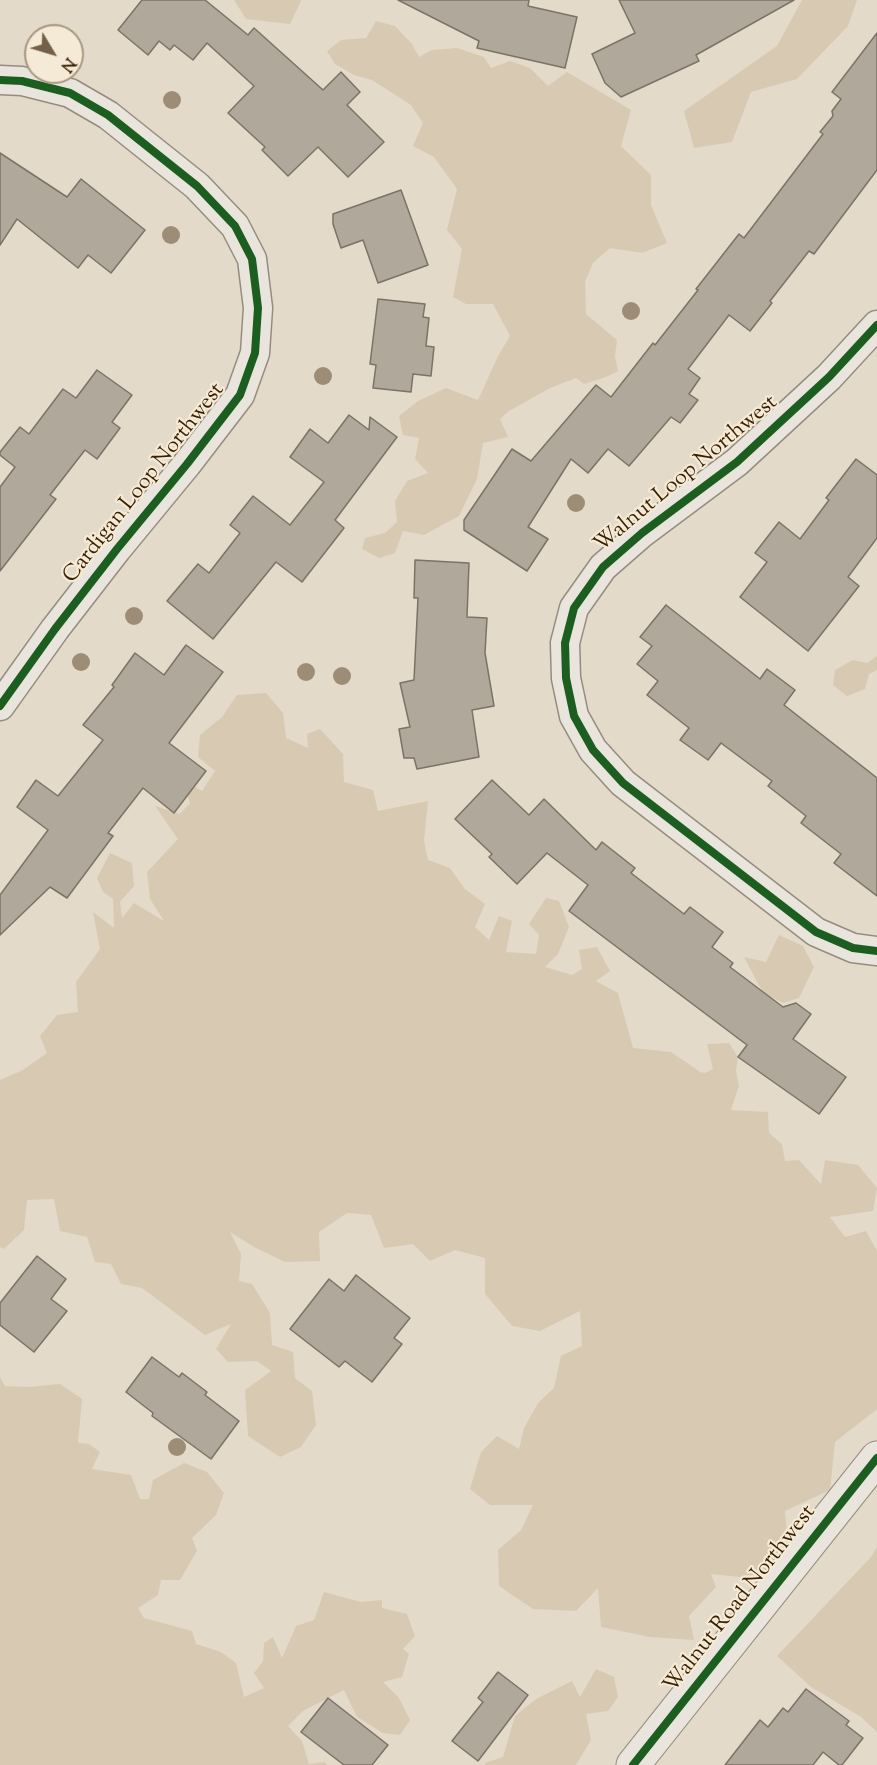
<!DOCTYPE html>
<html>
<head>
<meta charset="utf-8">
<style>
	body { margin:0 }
	#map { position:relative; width:877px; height:1765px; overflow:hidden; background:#e4daca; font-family:"Sorts Mill Goudy",serif }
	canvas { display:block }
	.north { position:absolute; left:24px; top:24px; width:60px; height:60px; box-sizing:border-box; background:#f4ead5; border:2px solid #a99881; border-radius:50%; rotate:128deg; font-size:16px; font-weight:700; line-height:24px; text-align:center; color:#381e02 }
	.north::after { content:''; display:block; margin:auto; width:21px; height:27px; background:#746048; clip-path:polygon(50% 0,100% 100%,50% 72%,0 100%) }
</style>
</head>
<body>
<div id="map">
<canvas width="877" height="1765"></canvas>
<div class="north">N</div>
</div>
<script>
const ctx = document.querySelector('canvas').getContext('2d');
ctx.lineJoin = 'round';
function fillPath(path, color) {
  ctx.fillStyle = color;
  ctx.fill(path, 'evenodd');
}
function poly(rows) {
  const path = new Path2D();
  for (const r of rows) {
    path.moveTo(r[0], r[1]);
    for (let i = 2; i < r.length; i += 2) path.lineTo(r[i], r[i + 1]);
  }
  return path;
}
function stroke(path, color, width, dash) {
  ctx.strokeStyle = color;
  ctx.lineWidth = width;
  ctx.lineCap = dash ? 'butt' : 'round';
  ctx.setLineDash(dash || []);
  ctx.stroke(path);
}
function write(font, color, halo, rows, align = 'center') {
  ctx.font = font + ' "Sorts Mill Goudy",serif';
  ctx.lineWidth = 4.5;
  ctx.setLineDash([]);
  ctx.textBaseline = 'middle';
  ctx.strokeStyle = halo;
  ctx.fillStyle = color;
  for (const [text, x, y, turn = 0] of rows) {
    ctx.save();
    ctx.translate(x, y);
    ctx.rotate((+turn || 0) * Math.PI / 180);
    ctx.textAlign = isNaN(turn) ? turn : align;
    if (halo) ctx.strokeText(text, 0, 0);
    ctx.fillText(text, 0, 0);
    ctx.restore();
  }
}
fillPath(poly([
	[234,0,301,0,301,1,290,24,246,19],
	[802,0,857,0,848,26,797,79,751,92,732,142,694,148,684,111,777,46],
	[376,21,395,26,412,44,419,57,432,50,457,48,484,57,491,68,510,61,530,68,548,86,567,72,631,110,621,146,651,175,651,205,667,243,642,253,610,248,593,263,585,282,586,314,617,340,615,356,618,371,606,377,584,384,576,378,550,388,509,411,500,419,508,437,483,443,477,479,459,516,424,535,403,531,395,553,379,558,362,549,365,538,385,533,397,522,395,501,407,481,428,473,415,459,419,438,403,435,399,416,418,401,446,388,478,400,498,356,510,336,493,304,466,304,453,297,462,249,447,230,457,189,434,157,413,146,423,123,411,105,372,80,354,75,335,64,327,51,341,40,366,38],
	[877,656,877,670,869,674,865,689,847,696,833,685,835,670,853,660,867,663],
	[266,693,283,713,286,738,308,748,307,734,320,729,343,754,344,782,373,790,378,811,428,801,424,841,428,860,450,868,464,888,485,904,475,927,489,940,499,916,512,921,506,952,536,954,539,935,529,924,546,898,559,901,569,927,558,954,545,967,572,975,582,969,579,950,597,947,610,971,596,981,618,993,633,1048,671,1052,700,1072,705,1073,713,1069,707,1044,729,1043,738,1057,736,1071,739,1086,731,1110,768,1112,769,1133,782,1144,785,1161,799,1160,821,1184,825,1160,858,1165,877,1188,873,1211,830,1217,845,1237,866,1231,877,1251,877,1409,835,1442,830,1490,785,1511,788,1548,769,1580,711,1574,716,1587,689,1616,694,1640,650,1637,601,1627,598,1588,576,1611,533,1609,499,1586,498,1550,521,1530,533,1505,490,1505,470,1489,481,1452,497,1436,519,1449,524,1428,538,1403,554,1388,561,1356,582,1346,580,1311,540,1331,512,1326,485,1294,485,1258,455,1250,430,1261,413,1244,384,1248,371,1215,347,1213,319,1232,320,1261,285,1262,254,1247,230,1232,241,1254,239,1281,252,1284,270,1313,272,1345,293,1352,295,1378,312,1391,316,1425,301,1447,280,1457,248,1436,245,1390,271,1371,257,1361,228,1362,216,1349,231,1324,205,1335,142,1288,121,1284,111,1264,95,1262,87,1237,60,1231,54,1199,27,1200,24,1230,4,1249,0,1247,0,1080,23,1070,47,1053,40,1036,57,1015,78,1012,76,982,100,949,93,912,114,928,113,899,103,892,97,878,110,853,132,863,134,886,120,902,122,918,134,903,164,921,150,899,147,872,178,839,155,806,180,814,190,803,181,778,202,791,215,771,198,757,200,735,222,717,237,695],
	[779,935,803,946,814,967,799,998,783,1003,763,993,744,957,766,962],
	[0,1377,5,1386,28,1387,60,1384,82,1399,78,1443,89,1444,100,1452,92,1469,131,1475,140,1499,149,1499,153,1480,184,1463,207,1472,224,1493,216,1515,192,1538,197,1551,180,1580,161,1580,158,1595,138,1608,144,1618,192,1631,196,1644,221,1652,236,1663,244,1697,264,1688,254,1673,263,1661,264,1643,273,1637,282,1658,296,1626,314,1620,324,1592,361,1602,382,1600,382,1608,407,1614,415,1636,403,1649,409,1654,402,1677,383,1682,399,1698,410,1720,400,1735,383,1733,357,1717,344,1690,303,1711,288,1726,302,1741,309,1764,325,1762,327,1765,0,1765],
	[877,1547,877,1732,861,1717,811,1687,777,1656,871,1557],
	[596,1669,614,1677,618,1697,608,1711,586,1714,591,1740,576,1765,485,1765,485,1763,503,1757,515,1716,536,1699,572,1681,580,1697]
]), '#d8cab2');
const building = poly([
	[142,0,205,0,248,35,254,28,323,90,341,72,360,92,347,105,384,142,348,177,318,147,288,176,262,150,265,147,228,113,254,86,207,43,193,60,174,45,170,50,159,41,148,55,118,30,142,0],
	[398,0,529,0,528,6,577,17,565,68,477,48,479,41,398,0],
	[619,0,794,0,696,55,699,61,621,97,605,83,592,54,635,33,619,0],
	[877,33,877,170,814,254,809,251,770,301,772,303,750,331,729,315,688,369,700,378,689,394,698,400,680,423,671,417,629,466,608,449,588,473,571,459,528,527,548,539,527,571,464,530,464,520,512,449,531,461,596,385,611,397,653,343,655,345,698,290,696,289,739,234,744,238,823,134,820,132,833,116,832,111,841,99,832,92,877,33],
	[0,153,67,197,81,179,145,230,111,273,88,255,78,268,17,219,0,245,0,153],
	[401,190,428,265,378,283,363,240,341,248,333,224,333,214,401,190],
	[378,299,425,304,423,317,429,318,426,346,434,347,431,376,413,374,411,392,373,388,376,365,370,364,378,299],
	[97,370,132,395,112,422,120,428,97,459,85,450,50,495,56,499,0,571,0,487,15,467,0,455,0,452,20,427,29,434,63,389,76,398,97,370],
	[349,415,369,430,370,417,397,437,335,520,344,528,302,582,276,562,213,639,167,601,198,564,209,573,240,533,230,525,253,496,290,525,324,482,290,457,310,429,328,443,349,415],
	[856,459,877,475,877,538,848,577,859,586,808,651,740,597,767,562,755,553,779,522,800,539,829,500,826,498,856,459],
	[415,560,469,563,467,617,487,618,485,653,494,706,472,710,479,757,417,769,414,758,404,758,399,729,410,727,400,683,414,680,418,598,414,598,415,560],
	[666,605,760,679,767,669,795,690,784,705,877,778,877,896,834,863,841,854,801,823,806,816,768,786,772,781,721,743,708,760,680,740,689,728,647,695,658,681,637,664,652,646,640,637,666,605],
	[186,645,223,672,169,743,206,771,174,813,143,788,108,833,113,836,67,898,50,887,0,935,0,895,48,830,17,807,36,780,58,796,103,740,83,725,114,687,112,685,135,653,164,675,186,645],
	[492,780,529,815,544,799,596,850,602,842,635,868,631,873,684,914,690,907,723,932,712,947,733,963,730,967,783,1007,796,1003,811,1014,793,1039,846,1077,819,1114,738,1057,747,1045,569,911,588,885,547,853,517,884,489,857,492,854,455,819,492,780],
	[37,1256,66,1279,51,1299,67,1311,34,1352,0,1325,0,1303,37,1256],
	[356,1275,410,1318,394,1338,402,1344,372,1382,345,1361,339,1367,290,1329,329,1279,344,1291,356,1275],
	[152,1357,179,1377,182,1373,207,1392,205,1395,239,1421,211,1459,152,1416,153,1413,126,1392,152,1357],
	[498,1672,528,1695,478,1761,452,1741,483,1702,478,1698,498,1672],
	[806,1689,849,1721,846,1725,863,1738,842,1765,839,1765,823,1752,813,1765,725,1765,760,1720,768,1727,783,1708,788,1712,806,1689],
	[328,1698,388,1745,372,1765,344,1765,301,1732,328,1698]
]);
fillPath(building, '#b0a89b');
stroke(building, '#7c7266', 1.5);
const minor = poly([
	[0,80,22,81,70,93,108,115,197,186,235,226,252,259,258,308,255,353,240,395,187,464,117,549,55,629,0,706],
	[877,325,829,377,737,462,642,533,603,567,574,608,565,643,566,678,574,716,593,750,623,783,816,932,853,948,877,951]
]);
const tertiary = poly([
	[633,1765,877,1458]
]);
stroke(minor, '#958c7f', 31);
stroke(tertiary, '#958c7f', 35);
stroke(minor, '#e9e4dc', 28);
stroke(tertiary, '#e9e4dc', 33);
stroke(poly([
	[0,80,22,81,70,93,108,115,197,186,235,226,252,259,258,308,255,353,240,395,187,464,117,549,55,629,0,706],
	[877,325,829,377,737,462,642,533,603,567,574,608,565,643,566,678,574,716,593,750,623,783,816,932,853,948,877,951],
	[633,1765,877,1458]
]), '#1b5e20', 8);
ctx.fillStyle = '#9e8d76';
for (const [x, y] of [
	[172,100],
	[171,235],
	[631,311],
	[323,376],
	[576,503],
	[134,616],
	[81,662],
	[306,672],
	[342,676],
	[177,1447]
]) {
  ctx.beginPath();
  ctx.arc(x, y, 9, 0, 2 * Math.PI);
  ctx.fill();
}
write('22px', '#381e02', '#f4ead5', [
	["Walnut Loop Northwest",687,475,-40],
	["Cardigan Loop Northwest",145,484,-52],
	["Walnut Road Northwest",741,1600,-52]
]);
</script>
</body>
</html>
